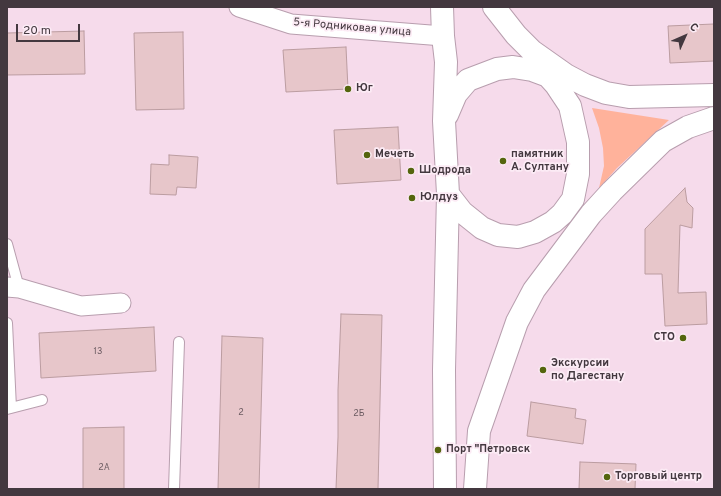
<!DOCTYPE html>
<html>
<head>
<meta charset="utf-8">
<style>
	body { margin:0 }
	#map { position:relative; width:721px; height:496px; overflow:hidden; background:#f6dbeb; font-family:Overpass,sans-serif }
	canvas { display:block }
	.frame { position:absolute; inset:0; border:8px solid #43383f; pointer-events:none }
	.north { position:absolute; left:665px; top:16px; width:40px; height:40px; -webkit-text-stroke:3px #fcebf5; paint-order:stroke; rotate:45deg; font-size:11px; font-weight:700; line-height:16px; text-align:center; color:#43383f }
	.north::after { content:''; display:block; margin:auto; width:14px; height:18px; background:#43383f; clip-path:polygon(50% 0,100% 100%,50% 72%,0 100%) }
	.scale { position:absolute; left:16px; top:24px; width:64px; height:18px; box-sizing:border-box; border:2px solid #43383f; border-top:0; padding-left:5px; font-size:12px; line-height:14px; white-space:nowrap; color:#43383f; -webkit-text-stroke:3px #fcebf5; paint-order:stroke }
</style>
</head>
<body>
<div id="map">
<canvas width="721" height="496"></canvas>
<div class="frame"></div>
<div class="north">С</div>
<div class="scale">20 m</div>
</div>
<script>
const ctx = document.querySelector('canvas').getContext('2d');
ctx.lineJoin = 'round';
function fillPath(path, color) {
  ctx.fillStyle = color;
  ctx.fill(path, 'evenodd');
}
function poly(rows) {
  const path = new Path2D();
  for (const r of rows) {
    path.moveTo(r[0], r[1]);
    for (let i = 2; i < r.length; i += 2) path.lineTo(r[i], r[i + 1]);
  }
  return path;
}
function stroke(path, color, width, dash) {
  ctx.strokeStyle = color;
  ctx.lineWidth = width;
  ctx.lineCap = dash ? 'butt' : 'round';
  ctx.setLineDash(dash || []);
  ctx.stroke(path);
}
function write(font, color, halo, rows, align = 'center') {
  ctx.font = font + ' Overpass,sans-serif';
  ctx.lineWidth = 3.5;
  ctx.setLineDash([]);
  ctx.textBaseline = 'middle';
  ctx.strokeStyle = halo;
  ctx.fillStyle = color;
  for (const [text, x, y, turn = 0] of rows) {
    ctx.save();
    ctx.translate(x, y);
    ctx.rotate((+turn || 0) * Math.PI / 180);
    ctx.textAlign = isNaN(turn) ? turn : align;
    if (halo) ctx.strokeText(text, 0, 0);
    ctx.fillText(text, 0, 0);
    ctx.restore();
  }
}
fillPath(poly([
	[592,108,669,120,617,168,599,188,604,166,603,148,599,128]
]), '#ffb29b');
const building = poly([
	[714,24,714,61,670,63,668,26,714,24],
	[84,31,85,74,7,75,7,33,84,31],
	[183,32,184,109,136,110,134,33,183,32],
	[346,47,348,89,286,92,283,50,346,47],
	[398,127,401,180,337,184,334,130,398,127],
	[169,155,198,157,196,188,177,187,176,195,150,194,151,164,169,165,169,155],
	[685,188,687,202,693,208,692,228,680,225,678,293,706,292,707,324,665,326,662,274,645,274,645,229,685,188],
	[341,314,382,315,378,489,336,489,338,437,338,390,341,314],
	[154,327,156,371,41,378,39,333,154,327],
	[222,336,263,338,259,489,218,489,222,336],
	[531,402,576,409,575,418,586,420,583,444,527,436,531,402],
	[124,427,124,489,83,489,83,428,124,427],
	[580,462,636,464,635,489,579,489,580,462]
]);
fillPath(building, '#e7c6ca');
stroke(building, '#bb9ca0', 1);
const service = poly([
	[7,244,19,288],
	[7,323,11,408],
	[7,409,42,400],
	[174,489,179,342]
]);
const minor = poly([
	[239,7,291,24,443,36],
	[7,287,19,288,81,306,121,303]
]);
const primary = poly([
	[442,7,443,36,446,62,444,121,448,194,444,370,445,489],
	[494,7,516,35,532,51,566,75,585,85,606,93,629,97,714,95],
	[447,115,456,94,468,80,497,69,513,67,532,70,559,80],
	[448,194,462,212,482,228,498,235,518,237,535,232,553,222,562,214,573,199,578,174,578,142,570,106,556,85,547,75],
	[475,489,479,431,517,322,534,290,591,214,612,191,663,141,688,127,714,118]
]);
stroke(service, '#b89eae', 12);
stroke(minor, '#b89eae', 21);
stroke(primary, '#b89eae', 24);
stroke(service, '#fff', 10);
stroke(minor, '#fff', 19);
stroke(primary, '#fff', 22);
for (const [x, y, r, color] of [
	[348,89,4,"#54650d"],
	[367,155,4,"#54650d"],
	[503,161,4,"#54650d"],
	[411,171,4,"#54650d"],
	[412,198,4,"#54650d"],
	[683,338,4,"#54650d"],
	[543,370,4,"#54650d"],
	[438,450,4,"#54650d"],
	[607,477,4,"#54650d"]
]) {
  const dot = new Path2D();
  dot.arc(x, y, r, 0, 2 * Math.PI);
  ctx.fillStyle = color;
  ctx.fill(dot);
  stroke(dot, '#fcebf5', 1.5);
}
write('9px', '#6c5c62', null, [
	["13",98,352],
	["2",241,413],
	["2Б",359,414],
	["2А",104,468]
]);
write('11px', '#43383f', '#fcebf5', [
	["5-я Родниковая улица",352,28,5]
]);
write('bold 11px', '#43383f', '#fcebf5', [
	["Юг",356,89],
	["Мечеть",375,155],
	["памятник",511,155],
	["А. Султану",511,168],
	["Шодрода",419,171],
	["Юлдуз",420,198],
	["СТО",675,338,"right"],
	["Экскурсии",551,364],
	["по Дагестану",551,377],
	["Порт \"Петровск",446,450],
	["Торговый центр",615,477]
], 'left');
</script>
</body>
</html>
